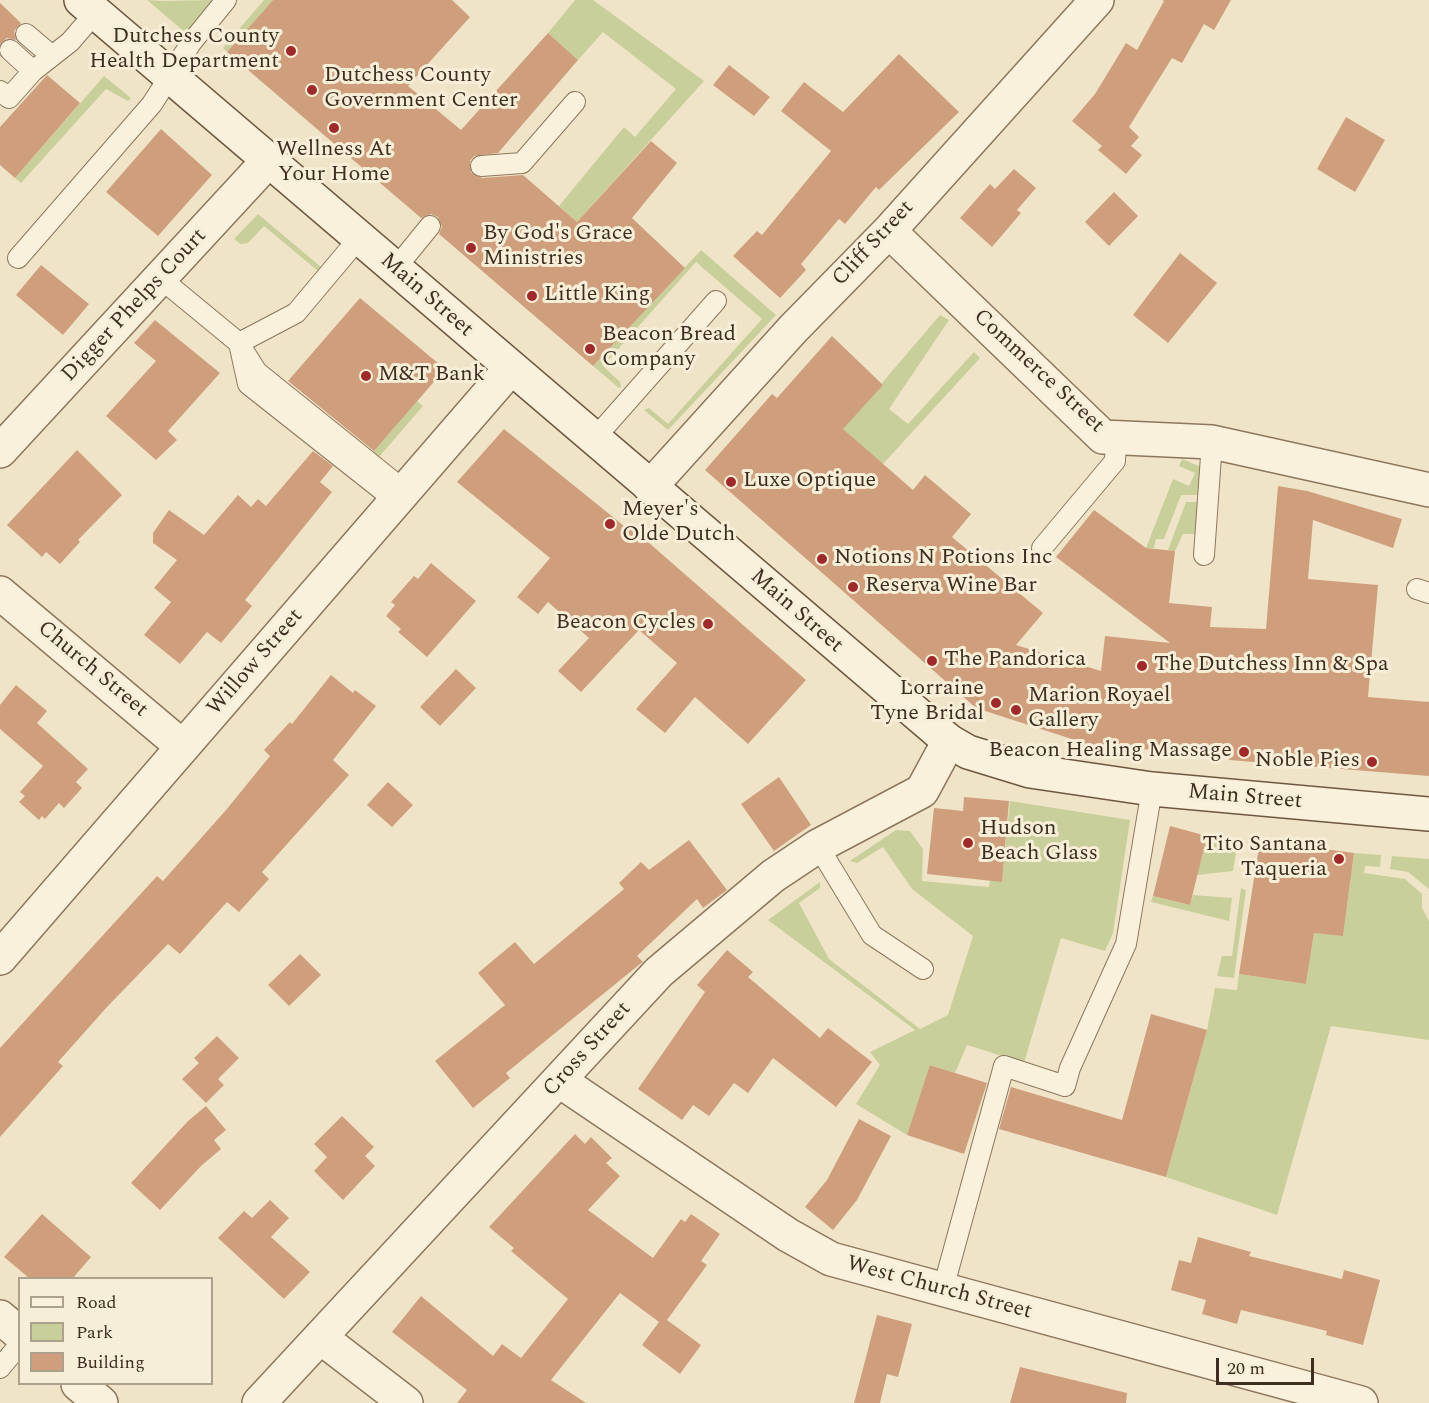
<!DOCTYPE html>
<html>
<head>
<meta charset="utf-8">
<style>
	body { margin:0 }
	#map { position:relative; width:1429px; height:1403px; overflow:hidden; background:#f0e4c8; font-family:Spectral,serif }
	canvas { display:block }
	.legend { position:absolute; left:18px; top:1277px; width:195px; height:108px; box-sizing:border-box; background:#f7eed8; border:2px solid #ada18e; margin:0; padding:8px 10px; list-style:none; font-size:18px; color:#3d2e20 }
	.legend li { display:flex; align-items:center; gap:12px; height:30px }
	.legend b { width:30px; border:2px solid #ada18e }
	.scale { position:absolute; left:1216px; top:1358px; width:98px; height:27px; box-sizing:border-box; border:3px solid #3d2e20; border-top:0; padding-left:8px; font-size:18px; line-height:21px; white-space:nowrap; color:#3d2e20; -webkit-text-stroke:4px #f7eed8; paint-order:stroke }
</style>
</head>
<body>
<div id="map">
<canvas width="1429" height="1403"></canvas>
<ul class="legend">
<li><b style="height:8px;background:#faf1dc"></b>Road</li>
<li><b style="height:16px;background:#c9cf9b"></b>Park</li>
<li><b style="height:16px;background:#cf9f7d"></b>Building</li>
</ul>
<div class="scale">20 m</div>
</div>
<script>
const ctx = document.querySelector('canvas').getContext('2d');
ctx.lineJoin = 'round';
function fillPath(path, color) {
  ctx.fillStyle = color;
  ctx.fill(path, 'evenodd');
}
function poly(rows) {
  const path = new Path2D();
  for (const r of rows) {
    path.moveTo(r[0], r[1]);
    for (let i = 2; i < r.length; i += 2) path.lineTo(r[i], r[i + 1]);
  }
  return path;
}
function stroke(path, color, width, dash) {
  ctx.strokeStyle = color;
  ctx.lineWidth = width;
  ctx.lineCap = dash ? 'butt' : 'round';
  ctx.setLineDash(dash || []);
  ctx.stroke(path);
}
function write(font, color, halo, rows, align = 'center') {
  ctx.font = font + ' Spectral,serif';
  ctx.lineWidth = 6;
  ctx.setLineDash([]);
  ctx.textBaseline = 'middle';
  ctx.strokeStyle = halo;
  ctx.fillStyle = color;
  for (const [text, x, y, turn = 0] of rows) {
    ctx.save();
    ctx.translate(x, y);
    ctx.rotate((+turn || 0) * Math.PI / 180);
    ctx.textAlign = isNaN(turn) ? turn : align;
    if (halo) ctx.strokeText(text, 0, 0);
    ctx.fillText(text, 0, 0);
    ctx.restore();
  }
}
fillPath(poly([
	[147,0,163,1,214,0,186,33],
	[264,0,273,0,227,52,223,48],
	[575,0,593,0,704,81,577,222,559,206,624,127,635,137,676,89,603,32,578,60,548,33],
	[104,76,131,98,128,101,106,89,21,183,15,178],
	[258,214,321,267,318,271,264,226,248,243,241,244,234,239],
	[701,250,776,315,668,430,644,410,649,408,668,424,762,319,696,262,603,366,620,382,621,387,619,388,593,366],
	[940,315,949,320,889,409,908,424,974,352,980,358,883,464,812,430,846,425],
	[417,401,423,406,379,457,373,452],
	[1182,459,1201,467,1198,495,1181,495,1164,539,1156,539,1154,548,1146,548,1173,479,1189,486,1195,473,1179,466],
	[1186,502,1198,502,1195,534,1183,534,1175,551,1168,550],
	[1010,801,1130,820,1113,933,1105,951,1061,938,1024,1063,967,1045,955,1073,931,1065,907,1135,856,1104,880,1065,870,1052,915,1030,768,920,820,882,820,888,799,903,829,959,920,1029,948,1015,973,936,912,889,883,847,857,863,850,861,896,830,910,831,923,849,922,881,989,887,990,880,1002,881],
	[1207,836,1238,840,1233,871,1197,875],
	[1354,853,1381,855,1380,867,1365,866,1364,873,1405,879,1422,894,1422,908,1429,921,1429,1040,1331,1026,1277,1215,1166,1177,1207,1030,1215,988,1237,990,1239,974,1306,984,1314,933,1343,935],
	[1392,856,1429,859,1429,889,1408,872,1390,869],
	[1241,888,1246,890,1234,978,1217,976,1222,956,1232,956],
	[1193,895,1232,898,1229,921,1151,902,1153,896,1190,905]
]), '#c9cf9b');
fillPath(poly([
	[273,0,452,0,470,17,408,86,461,130,548,33,578,60,498,153,474,156,470,161,471,172,482,178,523,175,577,222,651,141,677,163,632,218,685,268,593,366,439,234,442,227,438,217,431,214,421,218,227,52],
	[1162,0,1231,0,1214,30,1204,24,1182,63,1172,58,1129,127,1139,137,1131,146,1142,155,1126,174,1098,150,1102,146,1072,121,1095,94,1126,43,1137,50,1164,1],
	[0,3,21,23,14,31,16,40,7,38,0,44],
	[899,54,959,112,879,190,876,187,845,224,839,219,801,264,806,270,780,298,733,256,757,231,762,235,831,151,781,111,804,82,843,112],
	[729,65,770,97,754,116,713,85],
	[47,75,80,103,15,178,0,165,0,127],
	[1346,117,1385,140,1355,192,1317,169],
	[161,129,212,175,158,236,106,192],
	[1014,169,1036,188,1017,210,1021,213,992,247,960,218,990,184,995,189],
	[1114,192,1138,216,1109,246,1085,222],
	[1180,253,1217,283,1168,343,1133,315],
	[41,265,89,304,63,335,16,295],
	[360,298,445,369,374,451,288,381],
	[155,320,220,373,168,431,177,440,156,460,106,416,156,361,134,343],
	[832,336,883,385,843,429,913,490,925,475,971,514,952,537,1043,613,1016,645,1101,671,1105,636,1170,643,1056,557,1094,510,1146,548,1175,551,1169,603,1212,607,1210,627,1266,629,1278,486,1307,491,1402,519,1393,548,1313,520,1308,579,1378,585,1368,697,1429,702,1429,776,1229,760,1229,757,1087,744,976,708,705,470,772,394,777,398],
	[504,429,629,530,632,528,806,680,748,744,695,697,665,733,636,709,677,663,639,630,581,692,558,671,589,638,548,602,538,614,517,597,550,558,457,482],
	[77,450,122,495,78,540,80,542,60,564,46,552,42,557,7,525],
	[313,451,333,466,320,482,332,492,245,600,252,606,221,643,207,632,180,664,144,635,171,602,154,588,177,560,153,543,153,533,169,510,204,535,238,495,251,507,258,499,266,506],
	[431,563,476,601,427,657,398,632,401,629,386,616,395,605,391,602,414,576,418,579],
	[456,669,476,688,440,726,420,707],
	[331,675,353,693,355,690,376,706,333,760,349,775,262,872,269,879,239,912,227,902,180,954,168,944,107,1007,58,1062,63,1066,0,1137,0,1048,157,876,163,881,226,810,270,756,264,750,290,722,292,724],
	[16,685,47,711,37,723,88,769,76,782,82,788,64,808,59,803,45,819,42,816,39,820,19,802,25,796,20,792,43,766,0,729,0,705],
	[779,777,811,825,774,851,741,804],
	[388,782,413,805,392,827,367,805],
	[964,797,1009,801,1002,882,927,874,934,808,963,811],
	[1170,826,1207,836,1190,905,1153,896],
	[689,840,727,890,703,908,697,899,637,956,643,962,640,964,506,1073,510,1078,473,1108,435,1061,505,1005,478,973,515,942,534,964,624,889,619,883,641,862,649,870],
	[1260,840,1354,853,1343,936,1314,933,1306,984,1239,974],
	[727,950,753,972,748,977,820,1038,828,1028,872,1062,836,1107,773,1058,748,1093,734,1083,709,1116,693,1105,682,1120,638,1089,705,992,697,985],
	[300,954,321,975,289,1006,268,985],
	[1151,1014,1207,1030,1166,1177,999,1129,1011,1087,1122,1120],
	[217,1036,239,1058,218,1079,224,1085,206,1103,182,1079,199,1063,194,1058],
	[930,1065,987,1083,964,1154,907,1135],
	[206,1106,226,1130,214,1140,221,1149,201,1166,160,1210,131,1183,188,1121],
	[342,1116,374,1147,365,1156,375,1166,343,1200,314,1171,327,1157,314,1144],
	[859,1119,891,1136,857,1200,833,1230,805,1207,827,1180],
	[575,1134,585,1144,591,1137,612,1158,606,1163,620,1176,588,1210,653,1258,681,1219,685,1222,691,1214,720,1234,701,1261,707,1265,667,1320,701,1345,680,1374,642,1345,659,1322,620,1293,551,1380,586,1403,457,1403,467,1390,392,1332,421,1296,493,1356,502,1344,521,1358,568,1299,511,1251,514,1248,489,1227],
	[270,1200,289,1218,271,1237,310,1272,284,1299,218,1238,244,1211,252,1218],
	[42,1214,91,1257,73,1278,29,1278,4,1257],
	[1198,1237,1251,1252,1249,1256,1342,1279,1344,1270,1380,1280,1363,1345,1326,1335,1327,1331,1241,1310,1237,1324,1202,1314,1206,1300,1171,1290,1179,1260,1191,1263],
	[877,1315,912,1324,898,1377,887,1374,880,1403,854,1403],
	[1020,1367,1127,1393,1126,1403,1010,1403]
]), '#cf9f7d');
const lane = poly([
	[26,34,52,56],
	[10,50,33,71],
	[0,91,9,98,33,71,70,42,96,12],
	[481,166,522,163,575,102],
	[18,258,152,104,191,43,226,0],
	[395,269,430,226],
	[160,278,239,343,296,313,359,238],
	[239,343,248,384,396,501],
	[245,353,257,372,405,491],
	[594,439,716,301],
	[1042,548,1115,461,1116,438],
	[1204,555,1212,442],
	[1417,589,1429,593],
	[818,846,872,935,923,969],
	[943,1289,1004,1066,1065,1086,1070,1068,1126,944,1152,789],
	[0,1368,20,1344]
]);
const street = poly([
	[889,231,1103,437,1212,442,1429,490],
	[0,451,269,160],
	[650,487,793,329,889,231,1097,0],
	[0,593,183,747],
	[0,958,511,368],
	[560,1081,788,1235,831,1259,1361,1403],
	[0,1317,20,1334],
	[320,1337,406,1403],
	[78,1384,101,1403],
	[259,1403,659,972,773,876,818,846,922,791,949,741]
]);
const secondary = poly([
	[81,0,949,741,968,752,1030,771,1152,789,1429,814]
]);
stroke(lane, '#8d765c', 22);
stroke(street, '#8d765c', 36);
stroke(secondary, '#6f573f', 36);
stroke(lane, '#faf1dc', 20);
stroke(street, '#faf1dc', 33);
stroke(secondary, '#faf1dc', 33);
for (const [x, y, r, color] of [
	[291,51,6,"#9e2a2b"],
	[312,90,6,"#9e2a2b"],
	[334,128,6,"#9e2a2b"],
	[471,248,6,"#9e2a2b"],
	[532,296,6,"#9e2a2b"],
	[590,349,6,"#9e2a2b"],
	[366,376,6,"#9e2a2b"],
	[731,482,6,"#9e2a2b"],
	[610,524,6,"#9e2a2b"],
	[822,559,6,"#9e2a2b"],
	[853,587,6,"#9e2a2b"],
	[708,624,6,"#9e2a2b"],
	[932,661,6,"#9e2a2b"],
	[1142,666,6,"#9e2a2b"],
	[996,703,6,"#9e2a2b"],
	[1016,710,6,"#9e2a2b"],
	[1244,752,6,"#9e2a2b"],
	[1372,762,6,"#9e2a2b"],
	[968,843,6,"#9e2a2b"],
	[1339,859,6,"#9e2a2b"]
]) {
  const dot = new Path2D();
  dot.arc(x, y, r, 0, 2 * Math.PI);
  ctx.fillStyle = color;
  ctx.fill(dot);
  stroke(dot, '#f7eed8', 2);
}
write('22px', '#3d2e20', '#f7eed8', [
	["Dutchess County",279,38,"right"],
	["Health Department",279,63,"right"],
	["Dutchess County",324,77],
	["Government Center",324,102],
	["Wellness At",334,151,"center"],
	["Your Home",334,176,"center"],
	["By God's Grace",483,235],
	["Ministries",483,260],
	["Little King",544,296],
	["Beacon Bread",602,336],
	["Company",602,361],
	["M&T Bank",378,376],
	["Luxe Optique",743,482],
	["Meyer's",622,511],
	["Olde Dutch",622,536],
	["Notions N Potions Inc",834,559],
	["Reserva Wine Bar",865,587],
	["Beacon Cycles",696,624,"right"],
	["The Pandorica",944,661],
	["The Dutchess Inn & Spa",1154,666],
	["Lorraine",984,690,"right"],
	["Tyne Bridal",984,715,"right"],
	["Marion Royael",1028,697],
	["Gallery",1028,722],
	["Beacon Healing Massage",1232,752,"right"],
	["Noble Pies",1360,762,"right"],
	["Hudson",980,830],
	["Beach Glass",980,855],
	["Tito Santana",1327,846,"right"],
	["Taqueria",1327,871,"right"]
], 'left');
write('22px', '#3d2e20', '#f7eed8', [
	["Cliff Street",874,244,-47],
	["Main Street",426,296,41],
	["Digger Phelps Court",135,306,-47],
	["Commerce Street",1038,372,43],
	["Main Street",796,612,41],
	["Willow Street",256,663,-49],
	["Church Street",92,670,40],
	["Main Street",1245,798,5],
	["Cross Street",588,1050,-48],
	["West Church Street",939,1289,15]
]);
</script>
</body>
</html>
